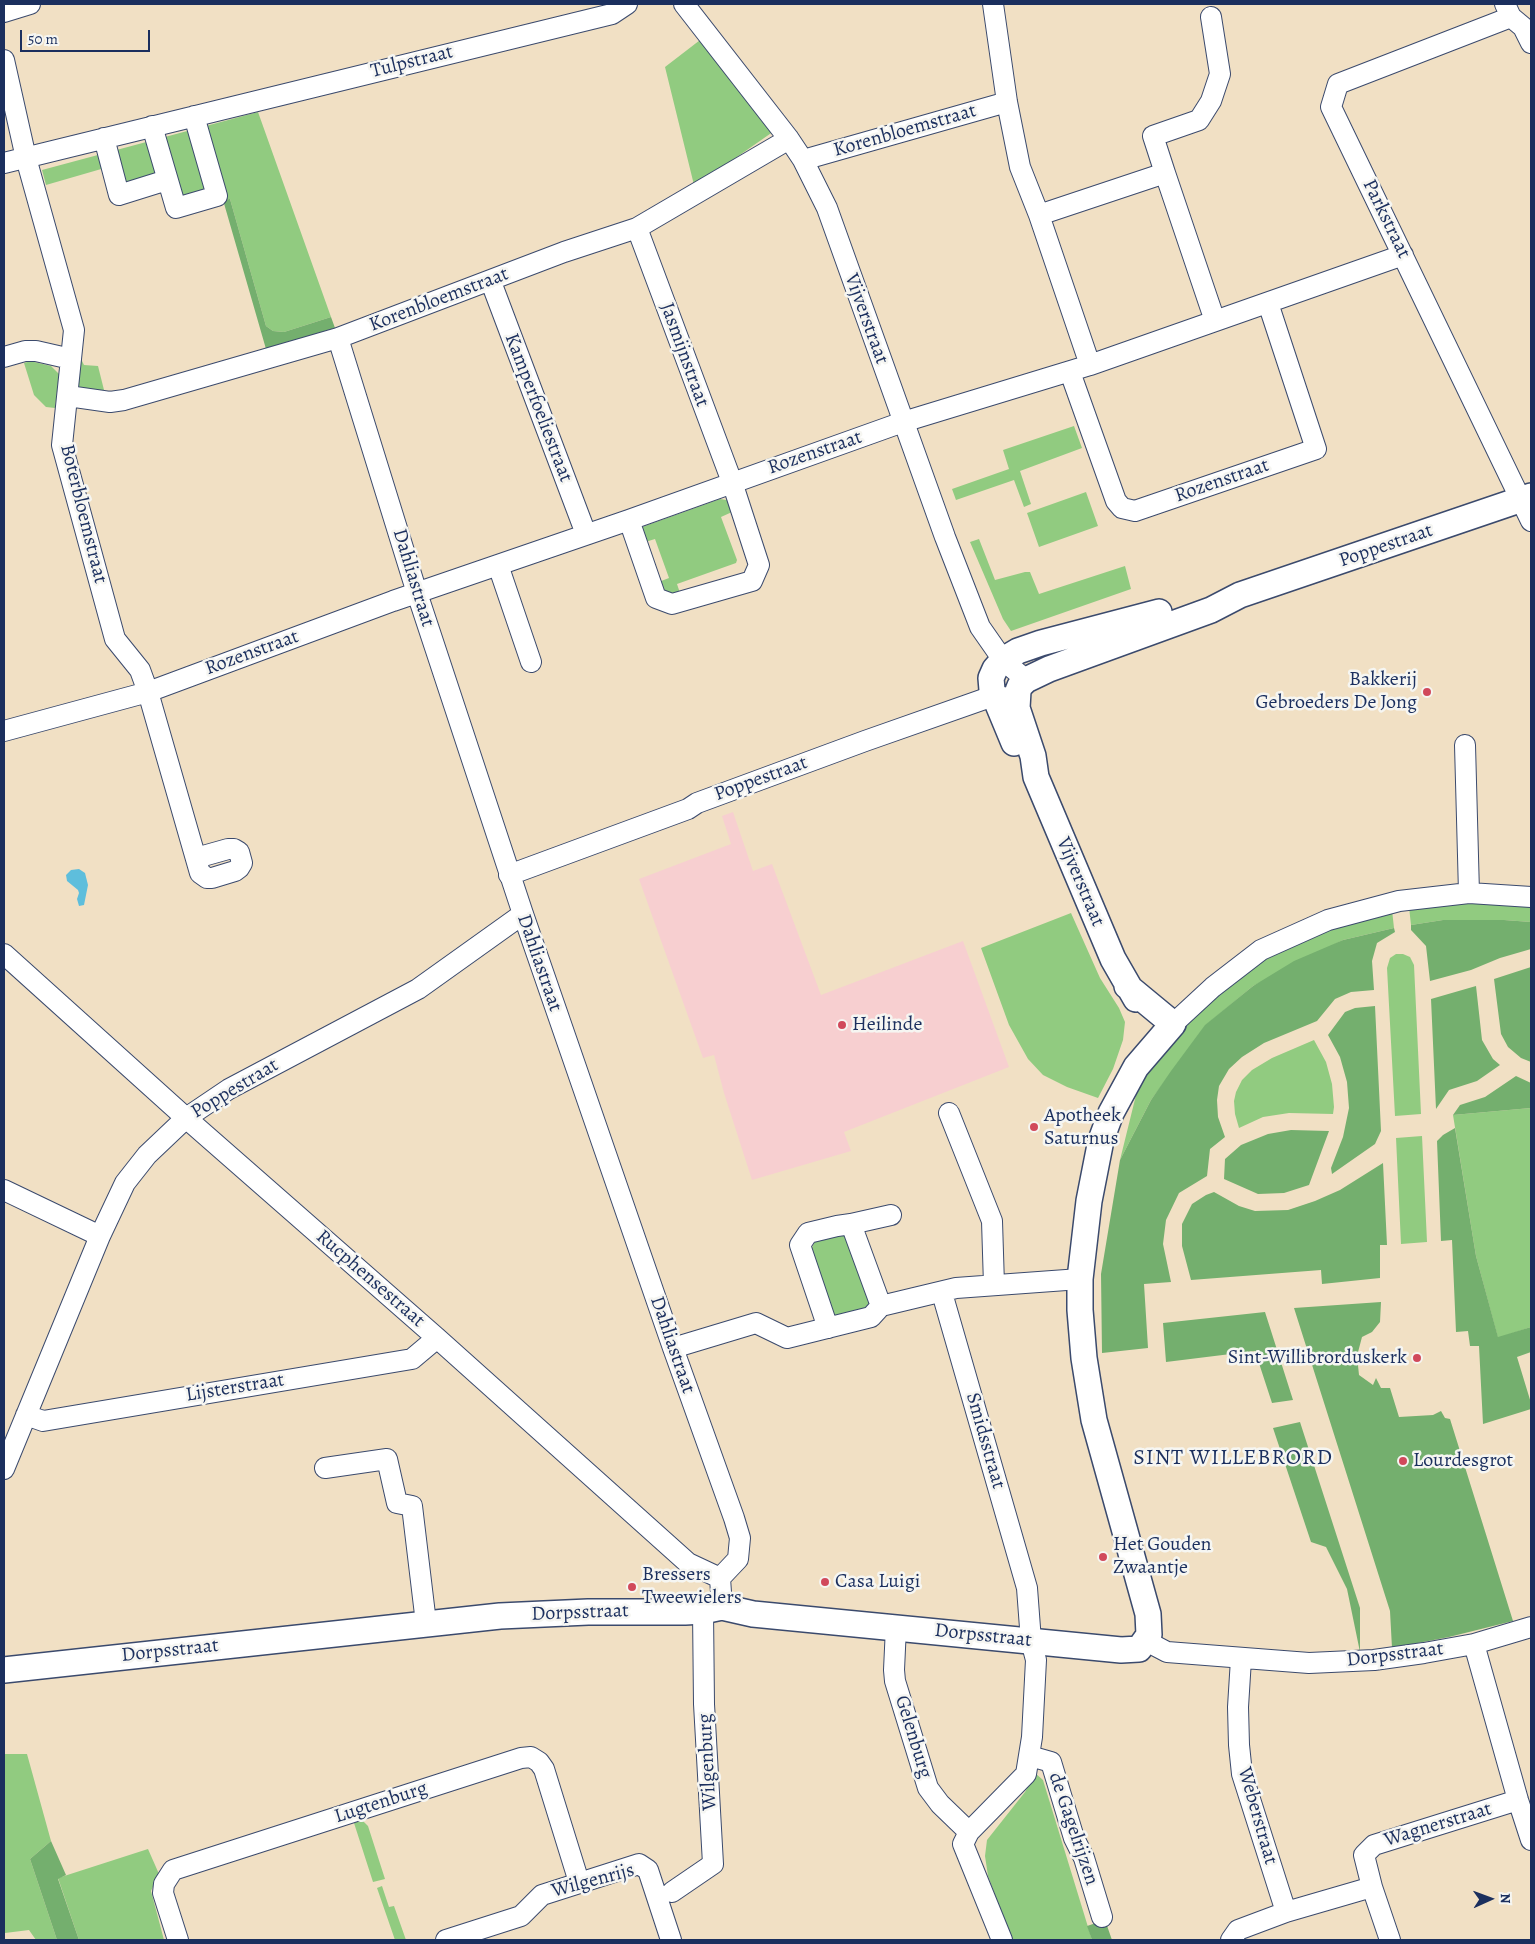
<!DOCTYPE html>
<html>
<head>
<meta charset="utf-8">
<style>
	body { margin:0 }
	#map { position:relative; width:1535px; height:1944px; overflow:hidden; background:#f1e0c4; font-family:Alegreya,serif }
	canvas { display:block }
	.frame { position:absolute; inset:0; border:5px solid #1b2f5e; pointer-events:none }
	.north { position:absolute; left:1465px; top:1874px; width:50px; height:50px; -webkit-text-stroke:4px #f6f6f2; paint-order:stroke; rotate:88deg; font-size:14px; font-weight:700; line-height:20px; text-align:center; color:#1b2f5e }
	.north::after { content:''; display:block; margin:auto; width:18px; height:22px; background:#1b2f5e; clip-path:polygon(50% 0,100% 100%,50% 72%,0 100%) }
	.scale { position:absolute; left:20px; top:30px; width:130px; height:22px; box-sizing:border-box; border:2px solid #1b2f5e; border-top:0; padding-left:6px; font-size:15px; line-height:18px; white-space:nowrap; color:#1b2f5e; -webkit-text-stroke:4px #f6f6f2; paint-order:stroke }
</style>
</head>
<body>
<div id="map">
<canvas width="1535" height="1944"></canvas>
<div class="frame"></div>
<div class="north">N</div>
<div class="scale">50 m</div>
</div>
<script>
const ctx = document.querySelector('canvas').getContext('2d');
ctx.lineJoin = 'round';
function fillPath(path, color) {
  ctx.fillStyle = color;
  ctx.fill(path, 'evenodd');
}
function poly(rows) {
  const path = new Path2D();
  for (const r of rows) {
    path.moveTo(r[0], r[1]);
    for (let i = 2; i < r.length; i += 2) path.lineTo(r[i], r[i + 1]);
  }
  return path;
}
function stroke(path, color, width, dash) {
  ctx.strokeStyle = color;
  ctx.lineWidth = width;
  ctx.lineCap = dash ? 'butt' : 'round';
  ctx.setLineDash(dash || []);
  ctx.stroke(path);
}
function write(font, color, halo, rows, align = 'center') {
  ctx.font = font + ' Alegreya,serif';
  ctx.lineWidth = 5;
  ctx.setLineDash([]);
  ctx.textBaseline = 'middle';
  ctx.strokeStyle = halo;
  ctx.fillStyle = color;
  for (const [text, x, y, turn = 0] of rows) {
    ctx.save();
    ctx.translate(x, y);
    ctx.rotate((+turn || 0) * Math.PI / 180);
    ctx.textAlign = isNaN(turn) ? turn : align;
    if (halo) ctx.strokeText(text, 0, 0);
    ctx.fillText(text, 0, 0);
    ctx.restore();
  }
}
fillPath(poly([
	[733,812,753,871,772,864,821,995,963,941,1009,1067,844,1132,851,1151,752,1180,724,1093,714,1055,703,1058,639,879,731,844,722,816]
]), '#f7cfd0');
fillPath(poly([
	[704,37,777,129,714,173,694,185,665,67],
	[258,112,331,317,284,332,273,331,266,326,230,199,175,206,168,183,123,196,115,165,46,185,42,170],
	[80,357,84,365,98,366,105,394,80,389,77,385],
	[30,361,51,366,59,374,55,408,46,407,34,395,24,363],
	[1074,426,1082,448,1020,471,1031,504,1024,507,1014,480,956,500,952,489,1009,469,1003,450],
	[1086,492,1098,526,1039,547,1027,513],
	[720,499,727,500,732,512,721,517,737,560,736,563,677,584,681,596,669,596,656,583,669,578,655,539,642,543,642,527],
	[979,539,995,580,1025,572,1030,572,1039,594,1125,566,1131,589,1011,631,1003,619,970,542],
	[1441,902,1531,904,1531,922,1504,920,1443,920,1411,925,1409,907],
	[1392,910,1394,928,1343,940,1253,986,1206,1025,1151,1100,1120,1160,1138,1087,1175,1035,1243,971,1286,945,1338,923],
	[1071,913,1100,978,1119,1008,1125,1022,1123,1040,1113,1069,1098,1098,1067,1087,1043,1075,1028,1059,1009,1025,981,948],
	[1396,954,1403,954,1410,957,1414,965,1421,1114,1395,1116,1387,968,1390,958],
	[1314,1040,1326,1062,1332,1084,1334,1107,1333,1114,1289,1113,1263,1117,1239,1128,1235,1114,1234,1101,1236,1092,1242,1080,1252,1070,1272,1058],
	[1531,1108,1531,1327,1498,1338,1476,1256,1453,1115],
	[1422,1136,1427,1242,1401,1244,1396,1138],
	[837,1233,845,1236,849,1241,869,1297,869,1305,865,1311,841,1319,834,1315,811,1250,815,1241],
	[4,1754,27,1754,51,1841,30,1859,57,1940,36,1940,29,1930,5,1933,4,1930],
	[1035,1773,1043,1780,1092,1940,1012,1940,988,1876,985,1856,987,1840,1025,1792],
	[362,1820,368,1826,385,1879,373,1882,354,1823],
	[148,1849,159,1874,151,1891,164,1940,79,1940,58,1878],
	[382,1886,389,1907,394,1906,406,1940,395,1940,377,1888]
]), '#91cb80');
fillPath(poly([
	[230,199,266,326,273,331,284,332,331,317,335,328,266,349,223,200],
	[1443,920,1504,920,1531,922,1531,949,1500,958,1471,970,1430,981,1426,946,1411,930,1411,925],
	[1394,928,1395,932,1377,943,1372,961,1374,990,1351,992,1335,999,1317,1021,1264,1043,1242,1057,1229,1069,1219,1086,1217,1100,1218,1117,1225,1137,1210,1149,1207,1176,1179,1193,1166,1220,1163,1244,1171,1282,1144,1284,1148,1348,1102,1353,1101,1274,1120,1160,1151,1100,1171,1071,1205,1025,1253,986,1294,961,1343,940],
	[1531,967,1531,1062,1521,1058,1508,1047,1501,1034,1494,979],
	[1476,986,1482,1040,1493,1059,1500,1065,1477,1081,1449,1090,1436,1109,1431,999],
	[1375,1006,1381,1131,1375,1144,1332,1174,1331,1168,1343,1137,1349,1108,1347,1082,1340,1057,1328,1035,1345,1012,1355,1008],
	[1516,1076,1531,1083,1531,1108,1453,1115,1460,1105,1485,1097],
	[1455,1128,1476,1256,1498,1337,1531,1327,1531,1352,1517,1357,1531,1403,1531,1409,1483,1424,1479,1346,1470,1346,1468,1331,1456,1332,1452,1240,1441,1241,1437,1141,1443,1135],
	[1291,1130,1329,1131,1309,1185,1284,1193,1258,1194,1224,1179,1225,1159,1241,1145,1268,1134],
	[1383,1163,1387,1245,1380,1245,1380,1278,1322,1284,1321,1270,1191,1280,1182,1246,1182,1224,1192,1204,1206,1195,1214,1192,1239,1206,1255,1211,1288,1210,1315,1201,1340,1190],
	[1381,1302,1380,1322,1372,1332,1362,1337,1357,1356,1359,1375,1373,1385,1376,1378,1381,1388,1390,1388,1399,1417,1433,1415,1441,1411,1445,1418,1450,1419,1513,1621,1449,1637,1392,1648,1390,1611,1294,1308],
	[1265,1312,1293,1400,1272,1403,1255,1351,1166,1362,1163,1323],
	[1300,1422,1360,1608,1360,1652,1347,1589,1326,1547,1311,1542,1273,1428],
	[51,1841,66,1875,58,1879,79,1940,57,1940,30,1859],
	[1105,1920,1112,1940,1092,1940,1087,1926]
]), '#74af6e');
fillPath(poly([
	[79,869,85,873,88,885,84,905,79,906,77,899,79,893,78,890,67,881,66,875,71,870]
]), '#5ebedc');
const minor = poly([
	[684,4,789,139,803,160,827,208,945,537,980,627,1003,660,1026,680],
	[993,4,1007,102,1020,167,1039,215,1090,365],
	[1505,4,1511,17,1523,27,1531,43],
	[4,12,30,4],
	[1511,17,1338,84,1331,107,1531,521],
	[4,60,26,158,74,330,62,445,115,639,140,670,148,692,200,873,207,878,212,878,235,871,239,868,242,863,239,852,234,849,228,849,196,858],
	[152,126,176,208,217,196,194,116],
	[104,138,119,195,167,180],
	[803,160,1007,102],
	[4,163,612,14,627,4],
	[1165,173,1153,136,1199,120,1211,101,1220,74,1211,17],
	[1039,215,1165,173,1215,321],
	[491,282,586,534],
	[338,338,417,593,523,914,673,1348,734,1518,740,1538,738,1559,720,1578],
	[4,357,25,351,36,351,71,359],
	[1070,372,1116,501,1122,508,1135,511,1316,449,1268,303],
	[68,396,110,402,124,400,338,338,564,252,637,228,789,139],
	[629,520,656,598,672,604,752,581,759,565,732,482,637,228],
	[498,565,531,662],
	[4,731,148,692,393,601,629,520,903,422,1090,365,1403,255],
	[1465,745,1469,893],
	[509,875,688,809,697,803,865,741,993,696,1010,698],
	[4,954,186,1118,437,1338,688,1563,720,1578,722,1607],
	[1173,1024,1213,987,1261,950,1328,920,1399,901,1469,893,1531,897],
	[949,1113,992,1221,994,1285],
	[4,1190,100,1236],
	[851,1224,891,1215],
	[942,1293,1027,1588,1031,1641,1036,1660,1032,1737,1026,1774,969,1832,963,1844,1002,1940],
	[828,1328,800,1245,808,1233,837,1226,851,1224,881,1306],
	[673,1348,756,1323,787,1338,871,1317,881,1306,956,1288,1080,1279],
	[26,1415,43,1421,412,1359,437,1338],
	[325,1468,387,1459,397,1503,412,1506,426,1623],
	[4,1469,100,1236,125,1183,147,1155,186,1118,229,1089,418,989,523,914],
	[896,1627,894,1670,895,1681,928,1788,940,1804,969,1832],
	[1146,1641,1167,1652,1309,1663,1374,1660,1424,1653,1474,1644,1531,1627],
	[1474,1644,1518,1800,1531,1840],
	[1241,1659,1238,1707,1239,1745,1242,1774,1286,1912],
	[1030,1756,1051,1762,1074,1838,1084,1858,1102,1917],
	[672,1892,713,1864,704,1704,703,1611],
	[178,1940,163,1893,164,1884,173,1870,521,1758,531,1757,539,1762,544,1769,579,1882],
	[446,1940,521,1916,542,1895,639,1864,648,1870,671,1940],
	[1231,1940,1238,1930,1286,1912,1372,1887],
	[1390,1940,1372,1887,1364,1855,1374,1845,1518,1800]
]);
const tertiary = poly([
	[1014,743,992,690,991,678,995,669,1003,660,1018,651,1041,643,1159,612],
	[1136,999,1113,959,1036,777,1033,756,1017,708,1018,691,1020,686,1026,680,1049,669,1211,610,1240,595,1531,496],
	[4,1670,500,1616,588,1612,685,1612,703,1611,722,1607,753,1614,1121,1650,1139,1649,1149,1635,1148,1614,1094,1420,1084,1358,1080,1310,1080,1279,1089,1201,1101,1140,1111,1113,1136,1067,1173,1024,1127,986]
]);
stroke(minor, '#3b4a6d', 22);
stroke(tertiary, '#3b4a6d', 28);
stroke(minor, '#fff', 20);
stroke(tertiary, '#fff', 25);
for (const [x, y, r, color] of [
	[1427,692,5,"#d1495b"],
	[842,1025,5,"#d1495b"],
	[1034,1127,5,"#d1495b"],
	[1417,1358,5,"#d1495b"],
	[1403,1461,5,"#d1495b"],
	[1103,1557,5,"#d1495b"],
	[825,1582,5,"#d1495b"],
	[632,1587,5,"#d1495b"]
]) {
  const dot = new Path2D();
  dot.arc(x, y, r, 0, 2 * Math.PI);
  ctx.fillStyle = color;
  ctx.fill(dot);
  stroke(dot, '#f6f6f2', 2);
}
write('20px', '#1b2f5e', '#f6f6f2', [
	["Tulpstraat",412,62,-14],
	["Korenbloemstraat",905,131,-16],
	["Parkstraat",1386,219,64],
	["Korenbloemstraat",439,300,-21],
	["Vijverstraat",866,319,70],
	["Jasmijnstraat",684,355,70],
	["Kamperfoeliestraat",538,408,69],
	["Rozenstraat",815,453,-19],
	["Rozenstraat",1222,481,-19],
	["Boterbloemstraat",83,514,76],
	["Poppestraat",1386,546,-19],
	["Dahliastraat",413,578,73],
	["Rozenstraat",252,653,-20],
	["Poppestraat",761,779,-20],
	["Vijverstraat",1080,882,67],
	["Dahliastraat",539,963,71],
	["Poppestraat",235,1089,-31],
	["Rucphensestraat",370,1279,41],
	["Dahliastraat",672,1345,71],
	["Lijsterstraat",235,1388,-9],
	["Smidsstraat",985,1441,74],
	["Dorpsstraat",580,1613,-2],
	["Dorpsstraat",983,1636,6],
	["Dorpsstraat",170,1651,-6],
	["Dorpsstraat",1395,1655,-7],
	["Gelenburg",913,1737,73],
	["Wilgenburg",708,1762,-93],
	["Lugtenburg",381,1803,-18],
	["Weberstraat",1257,1816,74],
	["Wagnerstraat",1438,1825,-17],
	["de Gagelrijzen",1073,1829,71],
	["Wilgenrijs",593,1881,-15]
]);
write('20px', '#1b2f5e', '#f6f6f2', [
	["Bakkerij",1417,680,"right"],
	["Gebroeders De Jong",1417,703,"right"],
	["Heilinde",852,1025],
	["Apotheek",1044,1116],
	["Saturnus",1044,1139],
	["Sint-Willibrorduskerk",1407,1358,"right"],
	["Lourdesgrot",1413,1461],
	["Het Gouden",1113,1545],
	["Zwaantje",1113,1568],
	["Bressers",642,1575],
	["Tweewielers",642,1598],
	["Casa Luigi",835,1582]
], 'left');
ctx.letterSpacing = '1px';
write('22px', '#1b2f5e', '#f6f6f2', [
	["SINT WILLEBRORD",1233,1459]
]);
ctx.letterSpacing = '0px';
</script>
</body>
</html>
